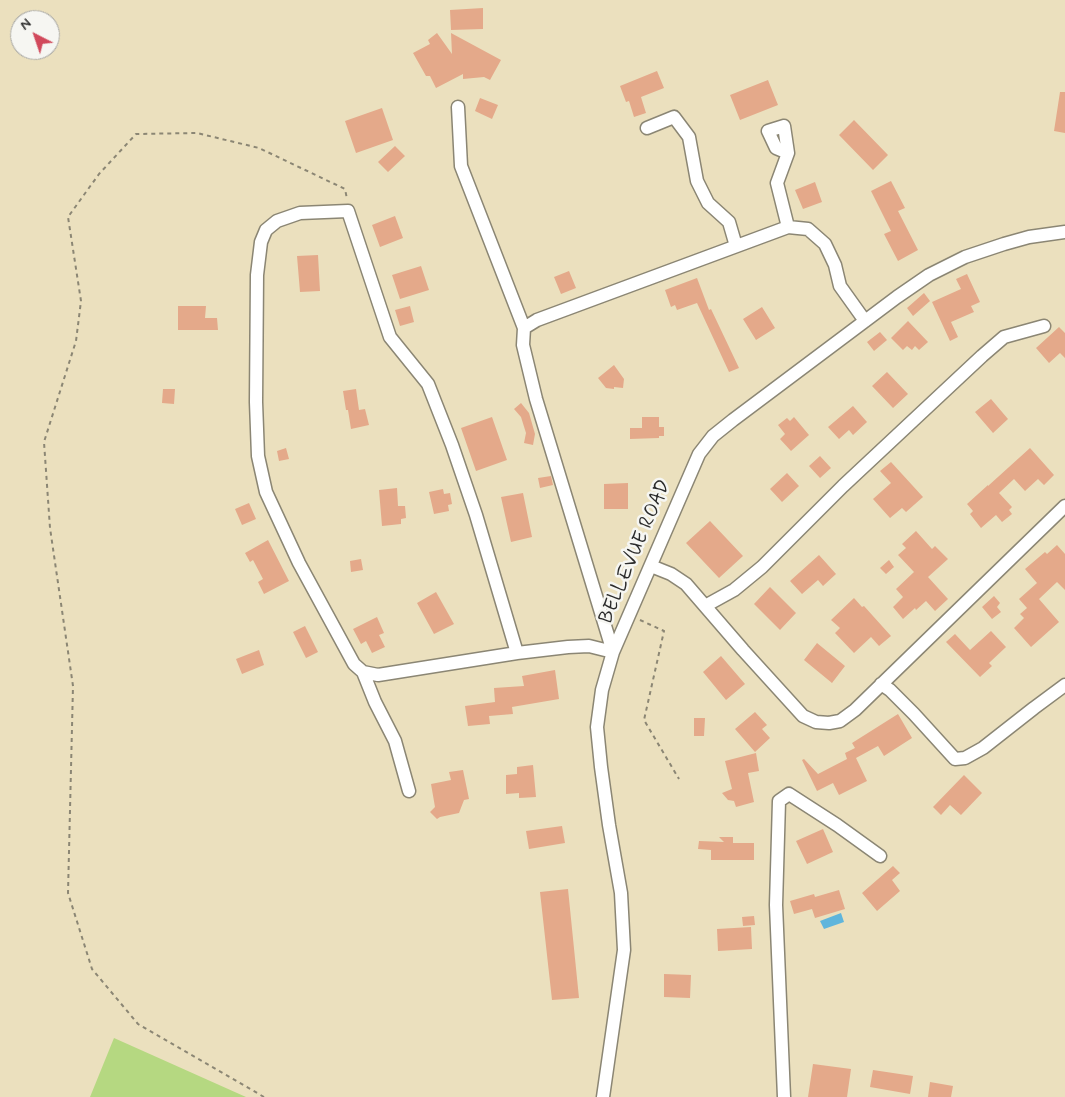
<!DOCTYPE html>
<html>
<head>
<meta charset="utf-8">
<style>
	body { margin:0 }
	#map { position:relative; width:1065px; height:1097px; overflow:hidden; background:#ebe0be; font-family:Mynerve,sans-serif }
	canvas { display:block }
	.north { position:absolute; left:10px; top:10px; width:50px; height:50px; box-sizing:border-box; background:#f6f6f2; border:1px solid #a5a5a2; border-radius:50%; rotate:319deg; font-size:14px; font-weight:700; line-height:20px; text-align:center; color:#2b2b2b }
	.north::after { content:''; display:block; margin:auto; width:18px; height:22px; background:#d1495b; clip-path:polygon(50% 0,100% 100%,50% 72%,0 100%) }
</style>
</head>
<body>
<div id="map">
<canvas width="1065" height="1097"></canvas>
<div class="north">N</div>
</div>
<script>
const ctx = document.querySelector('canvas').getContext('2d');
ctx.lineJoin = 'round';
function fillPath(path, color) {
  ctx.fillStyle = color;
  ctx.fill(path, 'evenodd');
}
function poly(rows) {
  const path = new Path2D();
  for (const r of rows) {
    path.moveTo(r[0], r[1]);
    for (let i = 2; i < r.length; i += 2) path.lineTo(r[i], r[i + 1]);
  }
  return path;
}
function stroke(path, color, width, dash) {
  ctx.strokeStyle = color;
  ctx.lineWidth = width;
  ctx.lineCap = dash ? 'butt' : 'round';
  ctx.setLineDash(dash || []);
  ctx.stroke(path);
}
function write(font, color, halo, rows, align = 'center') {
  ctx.font = font + ' Mynerve,sans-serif';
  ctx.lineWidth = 5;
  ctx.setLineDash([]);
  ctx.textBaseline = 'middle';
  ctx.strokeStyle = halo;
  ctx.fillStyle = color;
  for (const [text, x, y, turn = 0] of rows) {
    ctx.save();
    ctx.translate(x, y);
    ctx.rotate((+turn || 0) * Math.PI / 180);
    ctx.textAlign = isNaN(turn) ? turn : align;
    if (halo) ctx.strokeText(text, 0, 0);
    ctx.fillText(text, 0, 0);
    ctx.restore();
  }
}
fillPath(poly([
	[114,1038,246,1097,90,1097]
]), '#b5d881');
fillPath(poly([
	[841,913,844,922,824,929,820,921]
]), '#5fb5dc');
fillPath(poly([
	[483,8,483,29,451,30,450,10],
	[437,33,452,54,451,33,501,60,490,80,484,77,463,79,463,74,436,88,430,76,426,76,413,53,430,44,428,40],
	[657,71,664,88,641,97,646,113,634,117,629,101,626,102,620,86],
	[768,80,778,105,740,120,730,95],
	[1060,92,1065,92,1065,133,1054,131],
	[480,98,498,105,492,119,475,111],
	[382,108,393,140,356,153,345,121],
	[854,120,888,155,873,170,839,135],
	[395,146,405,156,388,172,378,162],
	[891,181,905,208,898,211,918,250,898,261,884,234,891,231,871,191],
	[815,182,822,202,803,209,795,190],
	[395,216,403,238,380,247,372,225],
	[318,255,320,291,300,292,297,256],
	[421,266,429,290,400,299,392,275],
	[569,271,576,288,561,294,554,277],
	[967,274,980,302,971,306,974,312,951,322,958,337,950,341,932,302,961,289,956,279],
	[697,278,709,310,711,309,739,368,729,372,697,303,677,310,675,305,671,307,665,290],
	[924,293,930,301,913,316,907,308],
	[178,306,206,306,205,318,217,318,218,330,178,330],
	[410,306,414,322,400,326,395,310],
	[762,307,775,328,756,340,743,319],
	[908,321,928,342,919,350,915,346,912,350,907,346,903,350,891,338],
	[1059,327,1065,333,1065,358,1060,353,1049,363,1036,348],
	[880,332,887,340,874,351,867,342],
	[614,365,624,379,623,388,614,387,614,389,606,388,598,378],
	[887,372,908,394,893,408,872,386],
	[163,389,175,389,174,404,162,403],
	[356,389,359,410,365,409,369,425,351,429,348,410,346,410,343,391],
	[991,399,1008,419,993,433,975,412],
	[521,403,529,413,535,434,533,445,524,443,526,433,521,417,514,409],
	[853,406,867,422,853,435,849,430,839,439,828,427],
	[492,417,507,460,476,471,461,428],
	[642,417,659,417,659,427,664,427,664,436,659,436,659,438,630,439,630,428,642,428],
	[794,417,809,435,791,451,780,439,785,434,778,425,787,418,790,421],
	[286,448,289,459,279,461,277,451],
	[1030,448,1054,475,1044,485,1038,479,1025,491,1014,479,999,493,1012,507,1009,510,1012,514,1002,522,996,515,981,528,970,514,973,511,967,504,988,485,988,486],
	[820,456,831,468,820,478,809,466],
	[891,462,923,497,906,512,902,508,890,518,873,499,891,483,880,471],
	[787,473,799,486,782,502,770,489],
	[551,476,553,485,540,488,538,478],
	[628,483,628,509,604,509,604,484],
	[397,488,398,506,405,506,406,518,401,519,401,524,382,526,379,490],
	[443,489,444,494,450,493,452,504,448,505,449,511,434,514,429,492],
	[523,493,532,537,511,542,501,497],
	[249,503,256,519,242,525,235,509],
	[710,521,743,556,719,578,686,543],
	[916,531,932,549,935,546,948,559,928,577,948,599,935,611,926,601,916,610,915,608,903,619,893,607,903,597,896,589,914,572,898,555,906,548,902,544],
	[268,540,289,581,264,594,258,582,263,579,253,560,250,562,245,553],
	[1057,545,1065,554,1065,590,1057,582,1039,599,1059,622,1031,647,1014,628,1024,618,1020,614,1027,608,1019,599,1037,583,1025,569,1045,552,1047,554],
	[819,555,836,574,823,586,818,580,802,594,790,581],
	[361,559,363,570,351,572,350,561],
	[889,560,894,567,886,574,880,568],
	[770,587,796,613,780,630,754,604],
	[436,592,454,624,434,634,417,603],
	[994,596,1000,603,997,607,1001,612,992,619,982,607],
	[854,598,862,607,864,606,891,636,879,646,871,637,854,653,835,633,840,628,831,620],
	[377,617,384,633,379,635,385,647,372,653,366,641,361,644,353,629],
	[305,626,318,652,306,658,293,632],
	[991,631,1006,647,989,663,992,666,980,677,946,642,955,634,970,650],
	[817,643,845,666,832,683,804,660],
	[259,650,264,665,242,674,236,659],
	[721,656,745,684,726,700,703,672],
	[555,670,559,699,512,707,513,714,489,716,490,724,468,726,465,706,495,702,494,688,524,686,522,676],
	[755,712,767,725,762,729,770,738,755,752,735,729],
	[898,714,912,738,884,756,878,746,856,758,867,781,839,795,833,783,817,791,802,760,804,759,818,774,847,759,845,753,855,748,852,743],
	[694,718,705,718,704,736,694,736],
	[756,753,759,771,748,773,754,802,736,807,734,801,728,800,722,793,732,789,725,761],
	[533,765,536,797,519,798,519,793,506,794,506,775,517,774,517,767],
	[463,770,469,799,464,800,459,813,440,817,437,819,430,812,435,807,431,784,451,780,449,772],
	[964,775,982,793,961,815,950,805,941,815,933,807],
	[562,826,565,843,529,849,526,831],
	[823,829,833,852,807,864,796,841],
	[719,837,733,837,733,843,754,843,754,860,711,860,711,850,698,849,699,841,724,842],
	[893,866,900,873,892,880,900,891,877,911,862,893],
	[568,889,579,998,552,1000,540,892],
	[839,890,845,909,815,918,812,909,794,914,790,901,814,894,815,897],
	[754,916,755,925,743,926,742,917],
	[751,927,752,949,718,951,717,929],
	[664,974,691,975,690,998,664,997],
	[813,1064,851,1069,847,1097,808,1097],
	[873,1070,913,1076,910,1094,870,1087],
	[930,1082,953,1086,951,1097,928,1097]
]), '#e4a98a');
const minor = poly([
	[458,107,461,166,524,328],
	[647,128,674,117,689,137,697,181,708,203,729,222,736,246],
	[788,227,777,183,788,153,784,126,768,131,776,148,788,153],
	[651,566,671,574,686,584,743,650,803,716,816,722,829,723,840,721,855,710,1065,506],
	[705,606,734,590,762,567,843,486,982,356,1004,337,1044,326],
	[363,672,354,664,299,563,266,492,258,456,256,402,257,275,261,242,266,230,277,221,300,213,348,211,390,337,428,384,452,445,476,515,517,653,568,647,589,646,613,652,536,399,523,345,524,328,537,320,788,227,808,229,825,244,835,265,840,286,865,321],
	[881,684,890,690,914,714,955,759,965,758,983,748,1034,708,1065,685],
	[409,791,395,741,375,702,363,672,378,675,517,653],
	[603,1097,624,950,621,893,609,825,601,767,597,727,602,690,613,652,699,454,713,436,733,420,897,297,929,275,965,257,1004,244,1029,237,1065,232],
	[784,1097,776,905,779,801,789,794,837,825,880,856]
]);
stroke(minor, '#8b8674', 15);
stroke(poly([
	[640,620,664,631,644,720,679,779],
	[264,1097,138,1024,92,969,68,893,73,686,50,528,44,442,76,341,81,301,68,217,99,174,136,134,197,133,259,148,345,189,347,199]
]), '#8b8674', 2, [4, 4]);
stroke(minor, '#fff', 12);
write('20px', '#2b2b2b', '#f6f6f2', [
	["BELLEVUE ROAD",636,552,-67]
]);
</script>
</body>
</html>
